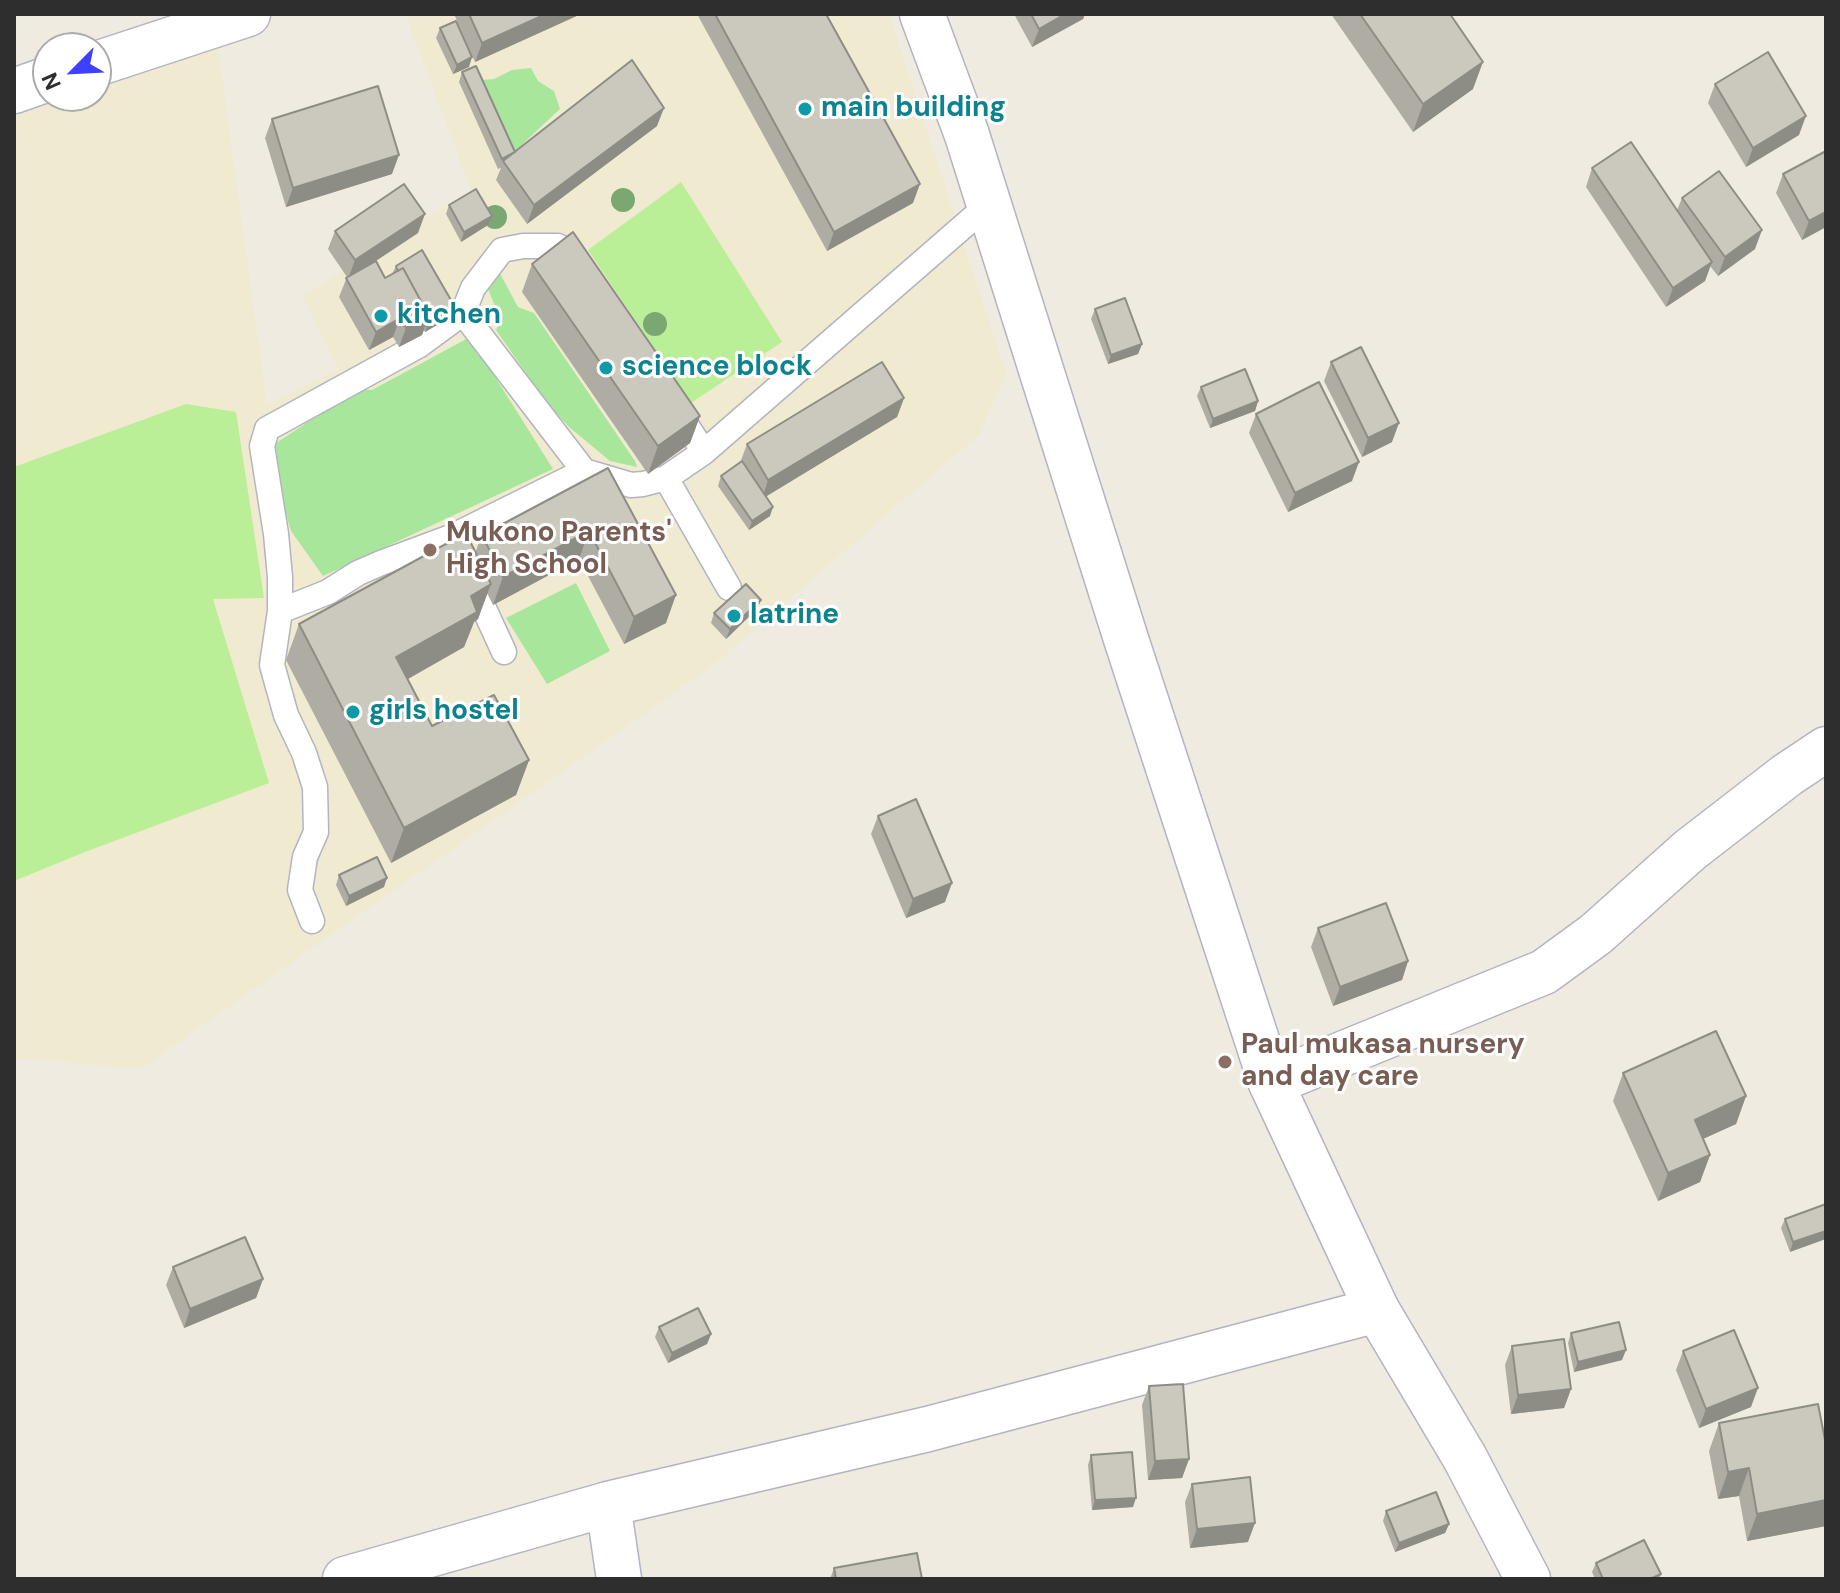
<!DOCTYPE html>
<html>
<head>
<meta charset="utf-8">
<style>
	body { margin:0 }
	#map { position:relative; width:1840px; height:1593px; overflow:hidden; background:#efebe0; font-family:"DM Sans",sans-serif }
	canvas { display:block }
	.frame { position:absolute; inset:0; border:16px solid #2e2e2e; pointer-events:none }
	.north { position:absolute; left:32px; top:32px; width:80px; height:80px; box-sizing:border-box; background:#fff; border:2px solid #ababab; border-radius:50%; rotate:246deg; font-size:22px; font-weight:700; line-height:32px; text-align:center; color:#2e2e2e }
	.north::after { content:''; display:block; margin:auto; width:28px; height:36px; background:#3d40ff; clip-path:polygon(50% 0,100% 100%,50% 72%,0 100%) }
</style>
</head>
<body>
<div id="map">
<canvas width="1840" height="1593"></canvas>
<div class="frame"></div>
<div class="north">N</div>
</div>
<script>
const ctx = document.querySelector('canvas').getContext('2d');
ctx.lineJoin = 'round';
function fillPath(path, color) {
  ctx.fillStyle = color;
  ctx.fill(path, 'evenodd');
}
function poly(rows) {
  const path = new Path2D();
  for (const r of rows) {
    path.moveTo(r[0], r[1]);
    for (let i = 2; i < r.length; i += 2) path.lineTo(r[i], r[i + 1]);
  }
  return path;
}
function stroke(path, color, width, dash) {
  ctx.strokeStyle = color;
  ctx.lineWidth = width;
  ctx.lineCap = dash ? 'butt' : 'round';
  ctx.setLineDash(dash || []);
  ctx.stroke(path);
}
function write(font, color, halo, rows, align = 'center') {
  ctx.font = font + ' "DM Sans",sans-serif';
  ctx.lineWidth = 6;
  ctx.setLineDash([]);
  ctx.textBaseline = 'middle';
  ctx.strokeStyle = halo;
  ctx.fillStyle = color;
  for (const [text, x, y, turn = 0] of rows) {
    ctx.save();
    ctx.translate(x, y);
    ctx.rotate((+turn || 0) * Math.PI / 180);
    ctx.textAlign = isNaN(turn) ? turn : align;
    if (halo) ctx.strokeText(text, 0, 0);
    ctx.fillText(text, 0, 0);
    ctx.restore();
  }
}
fillPath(poly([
	[405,14,889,14,1006,373,980,434,711,667,141,1069,14,1058,14,116,73,96,96,96,96,88,218,47,267,404,338,370,303,296,471,190]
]), '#f0ebd0');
fillPath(poly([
	[531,68,538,81,554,91,560,109,514,152,482,80,494,79,512,70],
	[497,268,518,307,534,313,635,461,637,467,610,461,569,427,546,402,496,330,501,321,484,279],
	[470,337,553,469,323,576,291,531,267,449,358,389,372,390],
	[576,583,610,651,547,684,506,618]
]), '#a8e69c');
fillPath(poly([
	[681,182,782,342,691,403,588,250],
	[186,404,236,412,264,598,213,599,269,783,85,852,14,881,14,467]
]), '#baee97');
const service = poly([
	[463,313,584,471,631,485,643,484,666,478,704,452,989,204],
	[675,408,704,452],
	[666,478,729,588],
	[451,537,584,471],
	[280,611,328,592,358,573,381,563,451,537,504,652],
	[312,921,300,890,305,857,316,832,315,787,304,753,286,715,272,665,280,611,280,577,276,534,262,446,267,429,418,346,463,313,473,288,502,250,523,246,558,246,569,252,578,265]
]);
const minor = poly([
	[96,64,248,14],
	[14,91,48,79],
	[1271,1083,1544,972,1596,934,1690,850,1787,775,1826,749],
	[608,1504,619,1579],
	[345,1579,608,1504,928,1429,1377,1310]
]);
const tertiary = poly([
	[922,14,967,135,1126,639,1271,1083,1377,1310,1465,1458,1528,1579]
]);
stroke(service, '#b4b4c1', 27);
stroke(minor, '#b4b4c1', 47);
stroke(tertiary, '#b4b4c1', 47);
stroke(service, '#fff', 24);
stroke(minor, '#fff', 44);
stroke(tertiary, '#fff', 44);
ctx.fillStyle = '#7ba773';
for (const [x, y] of [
	[623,200],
	[495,217],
	[655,324]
]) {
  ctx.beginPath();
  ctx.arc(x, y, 12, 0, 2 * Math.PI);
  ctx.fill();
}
fillPath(poly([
	[454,14,581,14,475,62],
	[697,14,826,14,913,203,827,251],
	[1014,14,1085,14,1083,19,1032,47],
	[1331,14,1450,14,1473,89,1413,132],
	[440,28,469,67,453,74,436,38],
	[462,72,515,152,657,126,527,224,496,180,501,168,498,169,459,82],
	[1715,84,1799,135,1746,167,1708,103],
	[272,119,392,174,286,207,265,138],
	[1826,151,1826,227,1802,240,1776,193,1783,174],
	[1592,168,1677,210,1682,198,1755,249,1718,276,1710,266,1705,281,1666,307,1586,187],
	[449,205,488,225,461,242,446,214],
	[335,231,418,233,376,261,385,278,392,274,396,266,455,307,451,317,425,332,424,330,422,335,399,347,393,337,369,350,339,297,347,277,328,249],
	[532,264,700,416,690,443,648,474,522,292],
	[1095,309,1142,344,1138,354,1108,364,1091,319],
	[1331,362,1392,442,1362,457,1324,381],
	[1201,387,1258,401,1255,411,1210,428,1197,396],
	[904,398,897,417,766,496,770,516,749,530,718,486,721,476,740,463,747,444],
	[1256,414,1352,481,1288,512,1249,433],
	[608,468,666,623,624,644,579,559,493,605,487,593,478,619,474,622,464,647,408,679,432,726,529,760,516,795,391,863,286,660,299,624,475,553,482,535],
	[761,600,757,609,726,639,711,623,714,613],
	[878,816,945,902,906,918,871,834],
	[339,875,384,887,346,906,336,885],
	[1318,928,1408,961,1402,980,1333,1006,1311,947],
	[1623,1073,1746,1096,1736,1124,1703,1139,1710,1155,1700,1182,1658,1201,1613,1101],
	[1826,1204,1790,1252,1781,1228,1785,1219],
	[173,1267,263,1279,256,1298,184,1328,166,1285],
	[659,1327,711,1334,707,1344,668,1363,655,1337],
	[1571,1333,1622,1360,1574,1372,1568,1343],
	[1512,1346,1571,1389,1564,1408,1511,1414,1505,1365],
	[1683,1351,1751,1407,1699,1428,1676,1370],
	[1149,1386,1189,1459,1182,1478,1148,1480,1142,1405],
	[1719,1423,1826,1445,1826,1526,1747,1541,1739,1496,1718,1499,1709,1451],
	[1091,1455,1133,1507,1092,1510,1088,1465],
	[1192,1484,1248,1542,1190,1548,1185,1502],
	[1386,1511,1449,1524,1445,1533,1395,1552,1383,1521],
	[1596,1563,1661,1574,1659,1579,1595,1579,1592,1572],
	[834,1568,922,1579,830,1579]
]), '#afada3');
fillPath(poly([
	[546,14,581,14,475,62,482,43],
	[1065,14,1085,14,1083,19,1032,47,1039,29],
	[472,57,469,67,453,74,457,65],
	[1483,62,1473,89,1413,132,1423,104],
	[664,108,657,126,527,224,534,205],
	[1806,116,1799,135,1746,167,1753,148],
	[399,155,392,174,286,207,293,188],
	[920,184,913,203,827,251,834,232],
	[1826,212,1826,227,1802,240,1809,221],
	[425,214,418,233,348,279,355,260],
	[492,216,488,225,461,242,464,232],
	[1762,230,1755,249,1718,276,1725,257],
	[1712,262,1705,281,1666,307,1673,288],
	[455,307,451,317,425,332,428,322],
	[429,316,422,335,399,347,406,328],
	[400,318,393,337,369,350,376,332],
	[1142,344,1138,354,1108,364,1111,355],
	[904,398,897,417,762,499,768,480],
	[1258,401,1255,411,1210,428,1213,419],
	[700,416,690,443,648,474,658,446],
	[1399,423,1392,442,1362,457,1368,438],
	[1359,462,1352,481,1288,512,1295,493],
	[773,507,770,516,749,530,752,521],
	[589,531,579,559,493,605,503,577],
	[491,584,478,619,474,622,464,647,383,693,396,657,471,596],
	[676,595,666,623,624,644,634,617],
	[761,600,757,609,726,639,730,629],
	[529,760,516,795,391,863,404,828],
	[387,878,384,887,346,906,349,896],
	[952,883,945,902,906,918,913,899],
	[1408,961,1402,980,1333,1006,1340,987],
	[1746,1096,1736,1124,1685,1147,1695,1120],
	[1710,1155,1700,1182,1658,1201,1668,1173],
	[1826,1231,1826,1239,1790,1252,1793,1242],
	[263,1279,256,1298,184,1328,190,1309],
	[711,1334,707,1344,668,1363,672,1353],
	[1626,1350,1622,1360,1574,1372,1578,1362],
	[1758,1388,1751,1407,1699,1428,1706,1409],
	[1571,1389,1564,1408,1511,1414,1518,1395],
	[1189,1459,1182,1478,1148,1480,1155,1461],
	[1749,1468,1739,1496,1718,1499,1728,1472],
	[1136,1498,1133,1507,1092,1510,1095,1500],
	[1826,1500,1826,1526,1747,1541,1757,1514],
	[1255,1523,1248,1542,1190,1548,1197,1529],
	[1449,1524,1445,1533,1395,1552,1399,1543]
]), '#8e8d85');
const building = poly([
	[469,14,546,14,482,43,469,14],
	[715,14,826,14,920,184,834,232,715,14],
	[1031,14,1065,14,1039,29,1031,14],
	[1360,14,1450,14,1483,62,1423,104,1360,14],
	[456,21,472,57,457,65,440,28,456,21],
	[1768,52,1806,116,1753,148,1715,84,1768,52],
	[632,60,664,108,534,205,503,161,632,60],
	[476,66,515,152,502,159,462,72,476,66],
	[378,86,399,155,293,188,272,119,378,86],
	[1631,142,1712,262,1673,288,1592,168,1631,142],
	[1826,151,1826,212,1809,221,1783,174,1826,151],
	[1719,171,1762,230,1725,257,1682,198,1719,171],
	[404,184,425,214,355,260,335,231,404,184],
	[476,189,492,216,464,232,449,205,476,189],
	[573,232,700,416,658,446,532,264,573,232],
	[422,250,455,307,428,322,427,320,429,316,403,268,398,271,396,266,422,250],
	[376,261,385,278,403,268,429,316,406,328,400,318,376,332,346,278,376,261],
	[1125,298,1142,344,1111,355,1095,309,1125,298],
	[1361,347,1399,423,1368,438,1331,362,1361,347],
	[882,362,904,398,768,480,747,444,882,362],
	[1245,369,1258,401,1213,419,1201,387,1245,369],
	[1319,382,1359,462,1295,493,1256,414,1319,382],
	[742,461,773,507,752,521,721,476,742,461],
	[608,468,676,595,634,617,589,531,503,577,482,535,608,468],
	[466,533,491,584,471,596,477,612,396,657,432,726,494,695,529,760,404,828,299,624,466,533],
	[746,584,761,600,730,629,714,613,746,584],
	[916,799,952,883,913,899,878,816,916,799],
	[377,857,387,878,349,896,339,875,377,857],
	[1386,903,1408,961,1340,987,1318,928,1386,903],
	[1716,1031,1746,1096,1695,1120,1710,1155,1668,1173,1623,1073,1716,1031],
	[1826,1204,1826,1231,1793,1242,1785,1219,1826,1204],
	[245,1237,263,1279,190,1309,173,1267,245,1237],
	[698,1308,711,1334,672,1353,659,1327,698,1308],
	[1619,1322,1626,1350,1578,1362,1571,1333,1619,1322],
	[1734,1330,1758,1388,1706,1409,1683,1351,1734,1330],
	[1564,1339,1571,1389,1518,1395,1512,1346,1564,1339],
	[1183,1384,1189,1459,1155,1461,1149,1386,1183,1384],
	[1818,1404,1826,1445,1826,1500,1757,1514,1749,1468,1728,1472,1719,1423,1818,1404],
	[1132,1452,1136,1498,1095,1500,1091,1455,1132,1452],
	[1250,1477,1255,1523,1197,1529,1192,1484,1250,1477],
	[1436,1492,1449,1524,1399,1543,1386,1511,1436,1492],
	[1644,1540,1661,1574,1650,1579,1603,1579,1596,1563,1644,1540],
	[917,1553,922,1579,836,1579,834,1568,917,1553]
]);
fillPath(building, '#cbc9be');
stroke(building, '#8e8d85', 2);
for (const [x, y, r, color] of [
	[805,109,8,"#0f9aa8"],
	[381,316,8,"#0f9aa8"],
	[606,368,8,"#0f9aa8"],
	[430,550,8,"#8d6e63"],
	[734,616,8,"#0f9aa8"],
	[353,712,8,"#0f9aa8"],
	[1225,1062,8,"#8d6e63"]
]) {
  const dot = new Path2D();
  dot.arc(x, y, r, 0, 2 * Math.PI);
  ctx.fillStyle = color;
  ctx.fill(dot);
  stroke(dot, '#fff', 3);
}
write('bold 28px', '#0d838f', '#fff', [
	["main building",821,109],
	["kitchen",397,316],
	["science block",622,368],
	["latrine",750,616],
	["girls hostel",369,712]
], 'left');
write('bold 28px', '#785e54', '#fff', [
	["Mukono Parents'",446,534],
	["High School",446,566],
	["Paul mukasa nursery",1241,1046],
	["and day care",1241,1078]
], 'left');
</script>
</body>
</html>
